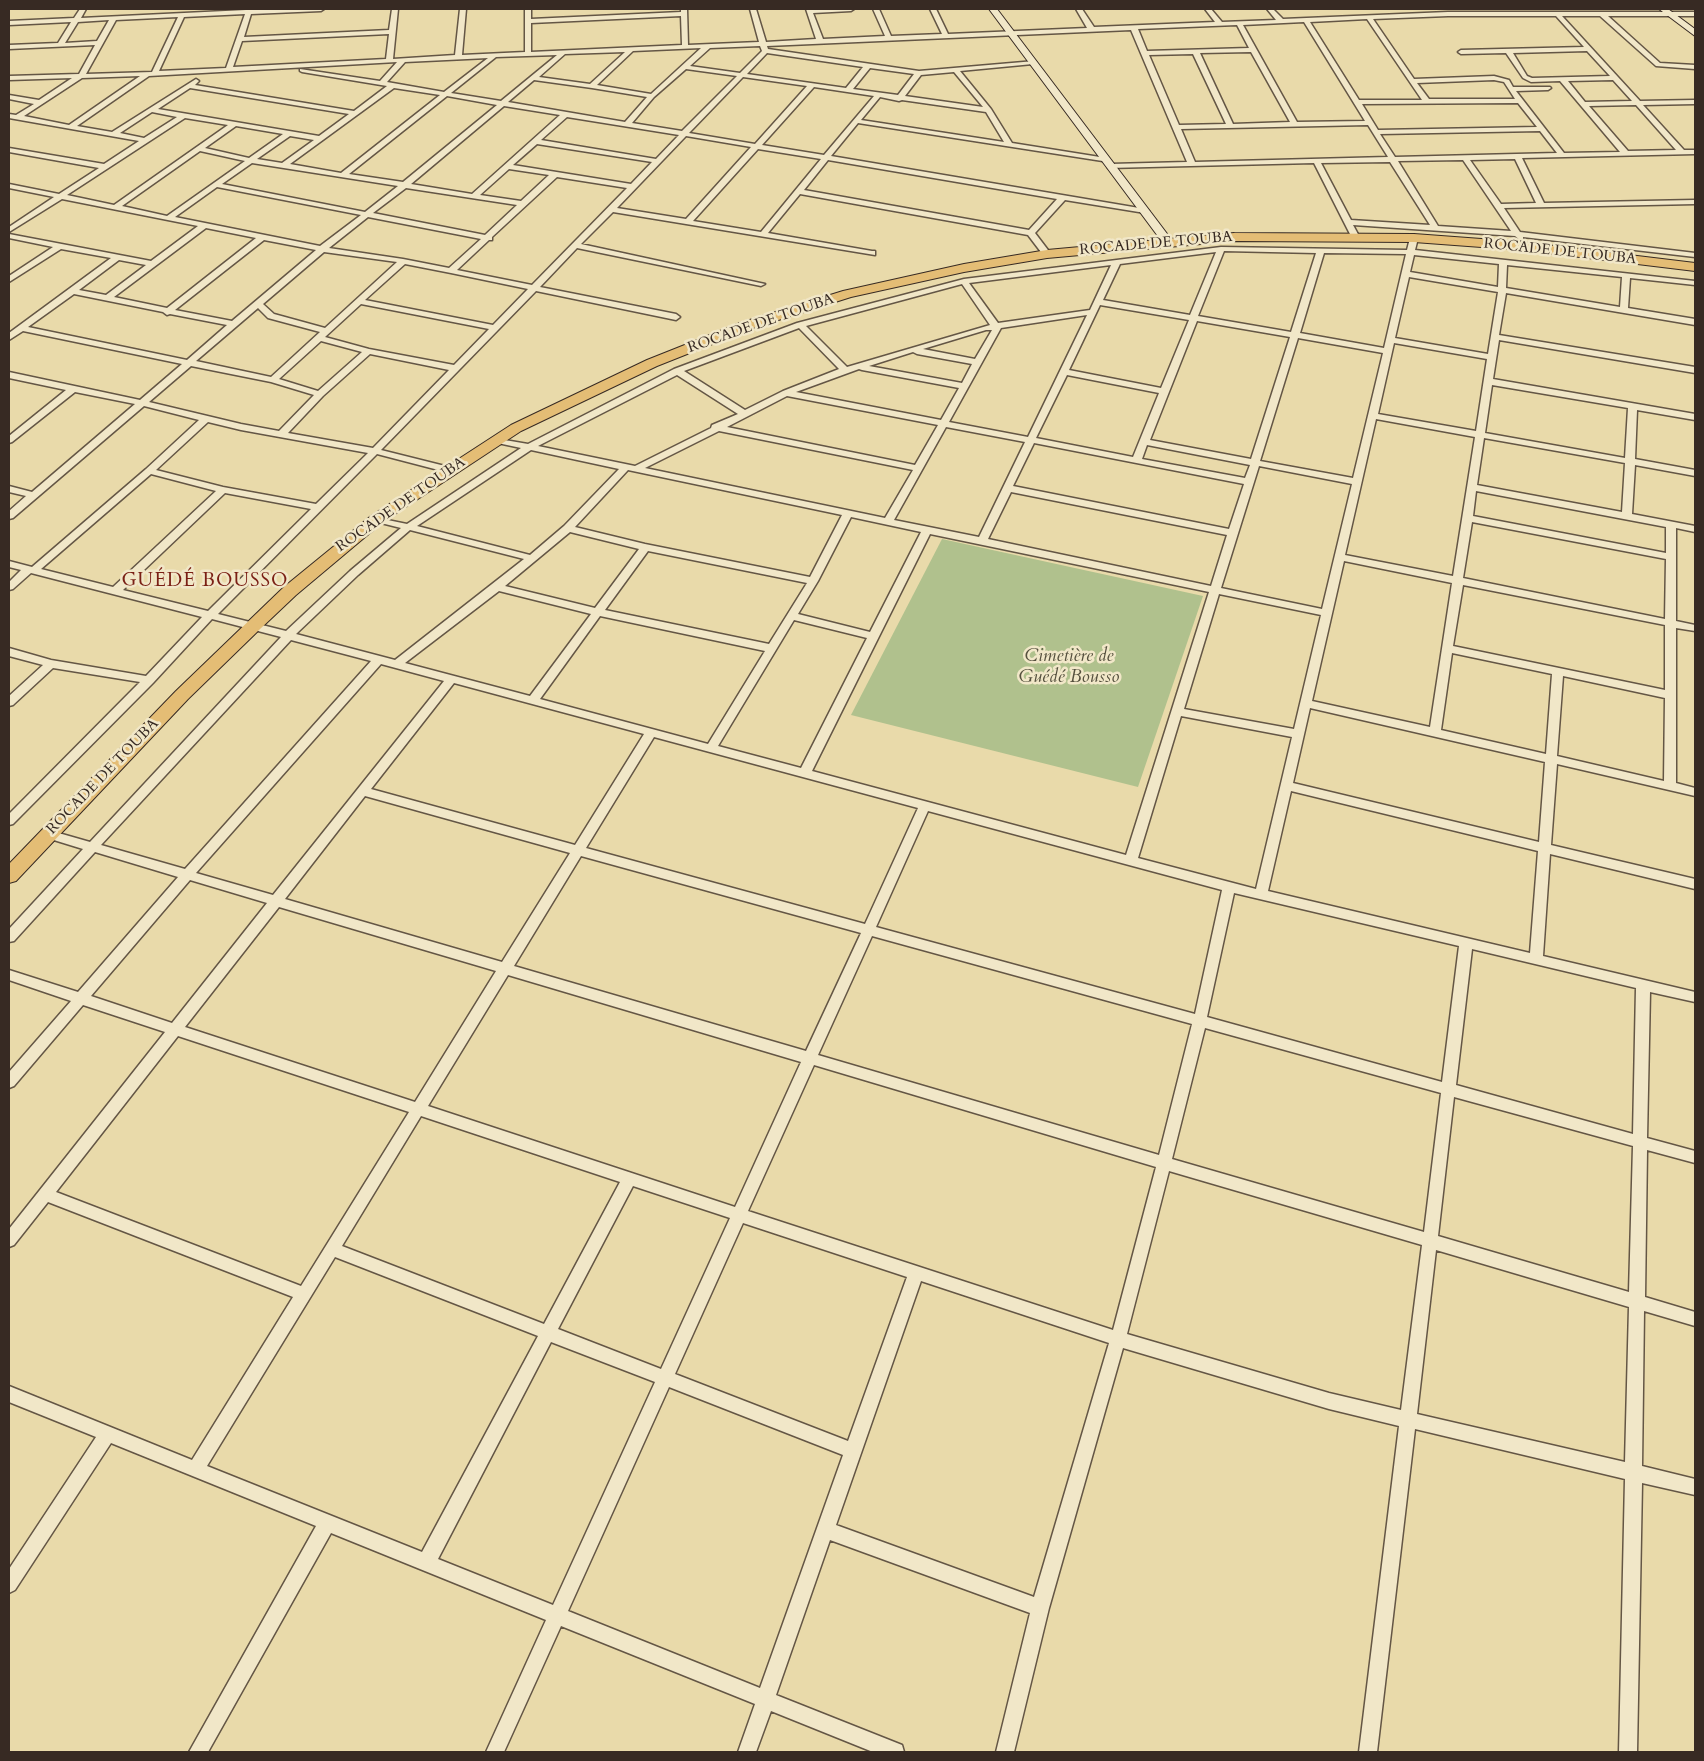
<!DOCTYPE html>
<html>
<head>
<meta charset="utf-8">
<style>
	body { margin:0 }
	#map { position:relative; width:1704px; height:1761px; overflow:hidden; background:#e9daaa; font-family:Cardo,serif }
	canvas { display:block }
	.frame { position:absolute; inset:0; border:10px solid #372a23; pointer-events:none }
</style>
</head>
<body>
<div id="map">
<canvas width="1704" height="1761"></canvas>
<div class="frame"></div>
</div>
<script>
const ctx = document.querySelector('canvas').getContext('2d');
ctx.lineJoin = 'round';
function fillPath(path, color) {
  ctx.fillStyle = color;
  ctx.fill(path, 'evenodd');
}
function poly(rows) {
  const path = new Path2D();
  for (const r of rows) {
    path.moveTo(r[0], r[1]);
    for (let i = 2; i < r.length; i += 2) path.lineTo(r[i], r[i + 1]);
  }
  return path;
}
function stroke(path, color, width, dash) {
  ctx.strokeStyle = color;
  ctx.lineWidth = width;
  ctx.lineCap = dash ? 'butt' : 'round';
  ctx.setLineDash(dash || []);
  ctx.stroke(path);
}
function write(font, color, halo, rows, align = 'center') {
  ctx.font = font + ' Cardo,serif';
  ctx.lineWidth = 5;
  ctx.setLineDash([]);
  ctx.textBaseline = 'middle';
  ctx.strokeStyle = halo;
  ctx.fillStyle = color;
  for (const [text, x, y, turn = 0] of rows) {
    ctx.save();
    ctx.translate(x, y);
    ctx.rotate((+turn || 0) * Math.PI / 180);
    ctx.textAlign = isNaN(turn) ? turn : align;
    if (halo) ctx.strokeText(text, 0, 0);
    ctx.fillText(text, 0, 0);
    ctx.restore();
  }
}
fillPath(poly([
	[942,539,1203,596,1138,787,851,715]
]), '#b0c18d');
const street = poly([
	[80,9,86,9,81,18,246,10,247,9,324,9,321,11,251,14,244,37,389,30,392,9,398,9,393,59,455,55,460,9,466,9,462,55,525,52,525,9,531,9,531,19,681,12,681,9,687,9,688,45,759,42,750,9,756,9,766,42,816,39,806,9,854,9,851,11,813,13,823,39,885,36,873,9,879,9,891,36,942,34,930,9,936,9,948,34,1087,28,1076,9,1082,9,1094,27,1215,22,1205,9,1211,9,1222,22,1276,20,1267,9,1273,9,1283,19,1448,12,1695,12,1695,16,1608,16,1660,63,1695,65,1695,69,1656,66,1600,16,1562,16,1640,101,1695,100,1695,104,1643,105,1684,150,1695,150,1695,154,1522,158,1544,203,1695,200,1695,204,1504,208,1520,232,1695,253,1695,257,1523,237,1523,240,1520,240,1515,236,1353,225,1359,236,1355,238,1351,236,1314,163,1108,168,1108,164,1111,164,1187,162,1131,30,767,46,768,49,919,71,1035,61,1036,62,1033,64,960,71,991,109,1012,143,1106,158,1110,160,1109,162,858,123,831,156,1145,209,1149,211,1145,213,1065,200,1035,233,1051,254,1047,256,1044,256,1028,235,800,194,768,233,872,251,875,251,875,255,613,212,581,244,765,284,761,286,577,248,540,287,676,314,680,317,676,320,536,291,381,450,453,468,453,472,450,473,377,454,218,614,286,631,350,571,401,528,373,521,373,517,407,524,521,448,493,442,493,438,528,444,674,369,797,323,964,279,1221,247,1407,250,1410,238,1414,236,1418,238,1415,250,1695,281,1695,285,1630,278,1628,308,1695,319,1695,325,1506,293,1499,335,1695,367,1695,373,1499,340,1493,379,1695,414,1695,420,1637,410,1635,459,1695,470,1695,476,1635,465,1632,514,1695,526,1695,532,1676,528,1676,621,1695,625,1695,631,1676,628,1676,783,1695,788,1695,796,1557,764,1551,845,1695,879,1695,889,1550,854,1543,956,1695,992,1695,1002,1650,992,1647,1138,1695,1151,1695,1163,1647,1150,1645,1297,1695,1312,1695,1326,1644,1311,1642,1466,1695,1479,1695,1495,1642,1483,1637,1752,1619,1752,1625,1479,1415,1429,1377,1752,1359,1752,1399,1426,1329,1409,1123,1348,1049,1608,1014,1752,996,1752,1030,1613,830,1540,776,1695,902,1745,904,1752,873,1752,771,1711,756,1752,738,1752,755,1704,561,1626,504,1752,486,1752,546,1620,331,1533,208,1752,189,1752,316,1526,111,1443,15,1590,9,1593,9,1569,96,1437,9,1402,9,1386,192,1460,293,1297,48,1202,14,1245,9,1247,9,1229,165,1032,83,1005,14,1086,9,1088,9,1072,71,1001,9,980,9,970,78,992,178,877,95,852,14,941,9,942,9,929,83,849,44,837,42,834,48,830,90,842,281,637,212,619,153,683,13,824,9,825,9,814,140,682,53,668,13,705,9,706,9,696,43,665,9,656,9,648,51,660,146,676,202,617,31,573,13,589,9,590,9,582,21,570,9,567,9,561,32,567,146,469,199,420,144,406,13,518,9,519,9,511,26,496,9,492,9,486,32,492,135,404,75,392,12,442,9,443,9,436,66,390,9,378,9,372,140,400,182,364,23,331,9,340,9,333,111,258,61,249,9,282,9,276,53,247,9,238,9,234,151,261,198,226,62,199,9,232,9,227,54,197,9,188,9,184,59,194,99,168,9,152,9,148,104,164,139,141,9,118,9,114,16,115,34,104,9,99,9,95,39,100,72,78,9,80,9,76,79,74,95,45,9,49,9,45,58,43,71,22,9,25,9,21,74,18,80,9],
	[245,14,226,68,159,71,184,17,245,14],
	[681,16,682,45,531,52,531,23,681,16],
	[1448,16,1556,16,1584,47,1461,50,1458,52,1461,54,1506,53,1523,78,1531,82,1560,81,1620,152,1564,153,1516,91,1548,90,1551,88,1550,87,1513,87,1509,80,1494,76,1414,79,1373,19,1448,16],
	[178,17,152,72,86,74,116,20,178,17],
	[1367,19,1422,100,1359,100,1310,22,1367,19],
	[109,20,97,41,65,43,78,22,109,20],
	[1304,22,1365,121,1297,122,1243,25,1304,22],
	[1237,25,1249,48,1147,51,1138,29,1237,25],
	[389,34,386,59,233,67,242,41,389,34],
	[760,46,762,51,740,73,690,66,710,48,760,46],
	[701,48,651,94,597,85,633,51,701,48],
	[1587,51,1610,76,1532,78,1527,76,1513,53,1587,51],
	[625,52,590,84,539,77,565,54,625,52],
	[1251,52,1290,122,1233,124,1200,53,1251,52],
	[767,53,863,67,846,88,747,74,767,53],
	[1193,54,1226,124,1179,125,1149,55,1193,54],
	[557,55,501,101,451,93,496,57,557,55],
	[488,58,444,92,387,82,405,62,488,58],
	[397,62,380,81,300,69,300,71,302,72,387,86,354,111,195,85,199,81,196,79,112,132,77,126,149,76,397,62],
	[870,68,914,74,898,95,853,89,870,68],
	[686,69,737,76,682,131,632,123,654,97,686,69],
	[954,72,983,107,905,96,921,75,954,72],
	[140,76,69,125,24,116,82,78,140,76],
	[743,77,807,86,755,144,689,133,743,77],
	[534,80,592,88,647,97,625,122,508,102,534,80],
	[1494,80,1504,82,1515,99,1429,99,1417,83,1494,80],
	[1613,80,1632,101,1585,102,1568,81,1613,80],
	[814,87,874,96,824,155,762,145,814,87],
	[190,88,349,114,319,136,158,109,190,88],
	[394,88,440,95,341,173,290,164,394,88],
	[447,96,497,105,403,182,349,174,447,96],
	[880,97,899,101,902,100,986,112,1004,142,861,120,880,97],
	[1518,103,1537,127,1378,130,1362,104,1518,103],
	[1636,105,1676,150,1628,151,1589,106,1636,105],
	[504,106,560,115,472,194,411,184,504,106],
	[152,112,177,117,144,138,120,133,152,112],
	[567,117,679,135,656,159,541,140,567,117],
	[185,118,228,125,114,205,67,195,185,118],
	[1368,125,1388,157,1195,162,1181,129,1368,125],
	[236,126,283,134,249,158,205,148,236,126],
	[1540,131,1557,153,1395,157,1380,134,1540,131],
	[290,136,314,140,282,163,257,159,290,136],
	[686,136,751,147,686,219,617,208,686,136],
	[537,144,652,162,631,184,513,165,537,144],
	[758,149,821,159,761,232,693,221,758,149],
	[200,151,245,161,167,216,122,206,200,151],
	[1515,159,1536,203,1501,204,1470,160,1515,159],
	[828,160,1057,199,1029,230,804,190,828,160],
	[1463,160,1511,231,1438,226,1398,161,1463,160],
	[1390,162,1430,225,1351,220,1321,163,1390,162],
	[252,163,398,186,365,212,222,184,252,163],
	[509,169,549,175,521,201,480,195,509,169],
	[557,177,627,188,532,285,457,270,489,240,492,240,492,237,557,177],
	[217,187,361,215,320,246,175,217,217,187],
	[406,188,517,205,485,235,373,213,406,188],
	[368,217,481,239,449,268,403,259,329,248,368,217],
	[206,228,256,238,167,308,114,297,206,228],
	[264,240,316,250,232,321,175,310,264,240],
	[1224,251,1316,253,1291,332,1198,316,1224,251],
	[324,252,397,262,325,328,274,314,263,304,324,252],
	[1216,252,1190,315,1103,300,1120,264,1216,252],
	[1324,253,1406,254,1384,348,1300,333,1324,253],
	[1414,255,1499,264,1498,287,1410,272,1414,255],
	[119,260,146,265,106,295,79,290,119,260],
	[405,264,451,273,528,289,493,325,365,300,405,264],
	[1111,265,1090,310,998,323,969,283,1111,265],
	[1507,265,1622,277,1620,307,1506,288,1507,265],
	[1409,277,1498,292,1488,354,1395,338,1409,277],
	[962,284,990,325,847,367,806,326,962,284],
	[74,294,163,312,167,315,170,314,227,325,187,360,28,327,74,294],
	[361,304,489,329,454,365,369,349,325,337,361,304],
	[1100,305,1189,320,1161,388,1069,370,1100,305],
	[258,308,268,318,320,332,271,377,196,361,258,308],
	[1087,315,1028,437,949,422,1001,328,1087,315],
	[1197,321,1290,337,1251,459,1150,440,1197,321],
	[799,328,839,369,783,391,745,410,684,371,799,328],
	[986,330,992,330,975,359,923,349,986,330],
	[1298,338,1383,353,1353,478,1260,461,1298,338],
	[321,341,362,352,318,391,279,379,321,341],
	[1394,343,1487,359,1476,431,1378,414,1394,343],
	[913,352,917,354,972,364,962,383,869,366,913,352],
	[370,354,449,370,373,448,288,433,323,396,370,354],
	[191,366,271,382,314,395,279,431,241,424,149,402,191,366],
	[859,369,862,370,959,388,941,420,796,392,859,369],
	[677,375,738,414,712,425,711,428,635,466,538,446,677,375],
	[1067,375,1159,393,1133,457,1036,438,1067,375],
	[1492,385,1628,408,1625,458,1485,433,1492,385],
	[787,396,938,425,915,465,727,427,787,396],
	[1376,419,1475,437,1453,576,1345,555,1376,419],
	[208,422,241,430,368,453,316,504,223,487,156,470,208,422],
	[946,427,1025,442,979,537,894,520,946,427],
	[719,431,913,470,885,518,645,468,719,431],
	[1484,438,1625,463,1622,512,1477,485,1484,438],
	[1034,443,1244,484,1229,529,1013,486,1034,443],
	[1147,445,1250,465,1245,478,1142,459,1147,445],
	[531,450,619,469,564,526,530,555,417,526,531,450],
	[1259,466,1352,484,1322,609,1221,588,1259,466],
	[628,470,842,515,810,577,645,544,575,527,628,470],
	[151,474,216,491,113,587,41,569,151,474],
	[1476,491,1666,527,1666,553,1473,516,1476,491],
	[1011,492,1227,535,1211,586,988,539,1011,492],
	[225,493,311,509,208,611,123,590,225,493],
	[851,517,921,532,870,632,798,614,818,581,851,517],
	[1472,522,1666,559,1665,619,1463,578,1472,522],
	[410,530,524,559,395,660,296,634,358,575,410,530],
	[570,532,639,549,595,608,505,586,570,532],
	[930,534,1209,592,1126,855,812,771,930,534],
	[648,551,807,583,769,644,605,610,648,551],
	[1344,561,1452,583,1430,727,1312,701,1344,561],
	[1463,585,1665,625,1665,690,1453,646,1463,585],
	[499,591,591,614,530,696,405,663,499,591],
	[1219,594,1321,615,1294,729,1184,709,1219,594],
	[600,616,765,651,708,744,540,699,600,616],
	[794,620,867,638,801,768,718,746,794,620],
	[291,640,371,661,185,869,101,845,291,640],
	[1452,653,1552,674,1546,754,1441,730,1452,653],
	[381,664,444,681,273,895,196,873,381,664],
	[1563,676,1665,698,1664,781,1557,756,1563,676],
	[454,683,644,734,575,845,371,789,454,683],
	[1310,708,1545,762,1539,842,1293,783,1310,708],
	[1181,716,1292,737,1256,889,1138,858,1181,716],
	[654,737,918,808,865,924,586,848,654,737],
	[1291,791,1538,851,1530,953,1268,891,1291,791],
	[365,796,570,853,502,962,285,899,365,796],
	[928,811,1222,890,1195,1014,876,927,928,811],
	[581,856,861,933,806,1051,514,966,581,856],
	[190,880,267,903,172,1023,91,996,190,880],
	[1234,893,1459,946,1442,1082,1207,1017,1234,893],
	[279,907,496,971,415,1102,185,1027,279,907],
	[872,936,1192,1024,1159,1155,818,1055,872,936],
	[1472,949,1636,988,1633,1134,1456,1085,1472,949],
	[508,975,801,1062,735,1207,428,1106,508,975],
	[1205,1028,1441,1093,1424,1232,1172,1159,1205,1028],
	[178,1036,409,1112,301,1286,56,1192,178,1036],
	[814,1065,1156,1167,1113,1330,748,1211,814,1065],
	[1454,1097,1633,1146,1629,1292,1438,1236,1454,1097],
	[421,1116,620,1182,544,1324,342,1246,421,1116],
	[1169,1171,1422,1245,1401,1410,1329,1393,1127,1334,1169,1171],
	[633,1186,730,1218,661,1369,558,1329,633,1186],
	[743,1223,907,1277,848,1441,675,1374,743,1223],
	[1436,1250,1629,1307,1625,1462,1417,1414,1436,1250],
	[335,1257,538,1336,422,1552,207,1466,335,1257],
	[921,1281,1109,1343,1034,1597,836,1525,921,1281],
	[551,1342,655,1382,553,1605,438,1559,551,1342],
	[669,1387,843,1455,760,1688,568,1611,669,1387]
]);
const secondary = poly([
	[989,9,997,9,1171,239,1171,243,1163,243,989,9],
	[1659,9,1668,9,1695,29,1695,36,1659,9]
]);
const primary = poly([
	[1234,233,1414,234,1522,242,1695,263,1695,271,1522,250,1414,242,1234,241,1047,258,964,272,851,297,750,329,657,366,521,431,383,522,296,595,259,630,188,699,16,881,9,883,9,864,176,691,284,587,371,516,511,425,647,360,740,323,843,291,964,264,1047,250,1234,233]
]);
stroke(street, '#645645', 3);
stroke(secondary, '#372a23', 2);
stroke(primary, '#372a23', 2);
fillPath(street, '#f1e7c8');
fillPath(secondary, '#f1e7c8');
fillPath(primary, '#e4bd75');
write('15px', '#372a23', '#f1e7c8', [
	["ROCADE DE TOUBA",1156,244,-5],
	["ROCADE DE TOUBA",1560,252,6],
	["ROCADE DE TOUBA",761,324,-19],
	["ROCADE DE TOUBA",401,505,-35],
	["ROCADE DE TOUBA",103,777,-46]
]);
write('italic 18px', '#55503e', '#f1e7c8', [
	["Cimetière de",1069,657],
	["Guédé Bousso",1069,678]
]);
ctx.letterSpacing = '1px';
write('19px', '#7a1f14', '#f1e7c8', [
	["GUÉDÉ BOUSSO",205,582]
]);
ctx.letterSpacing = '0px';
</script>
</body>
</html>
